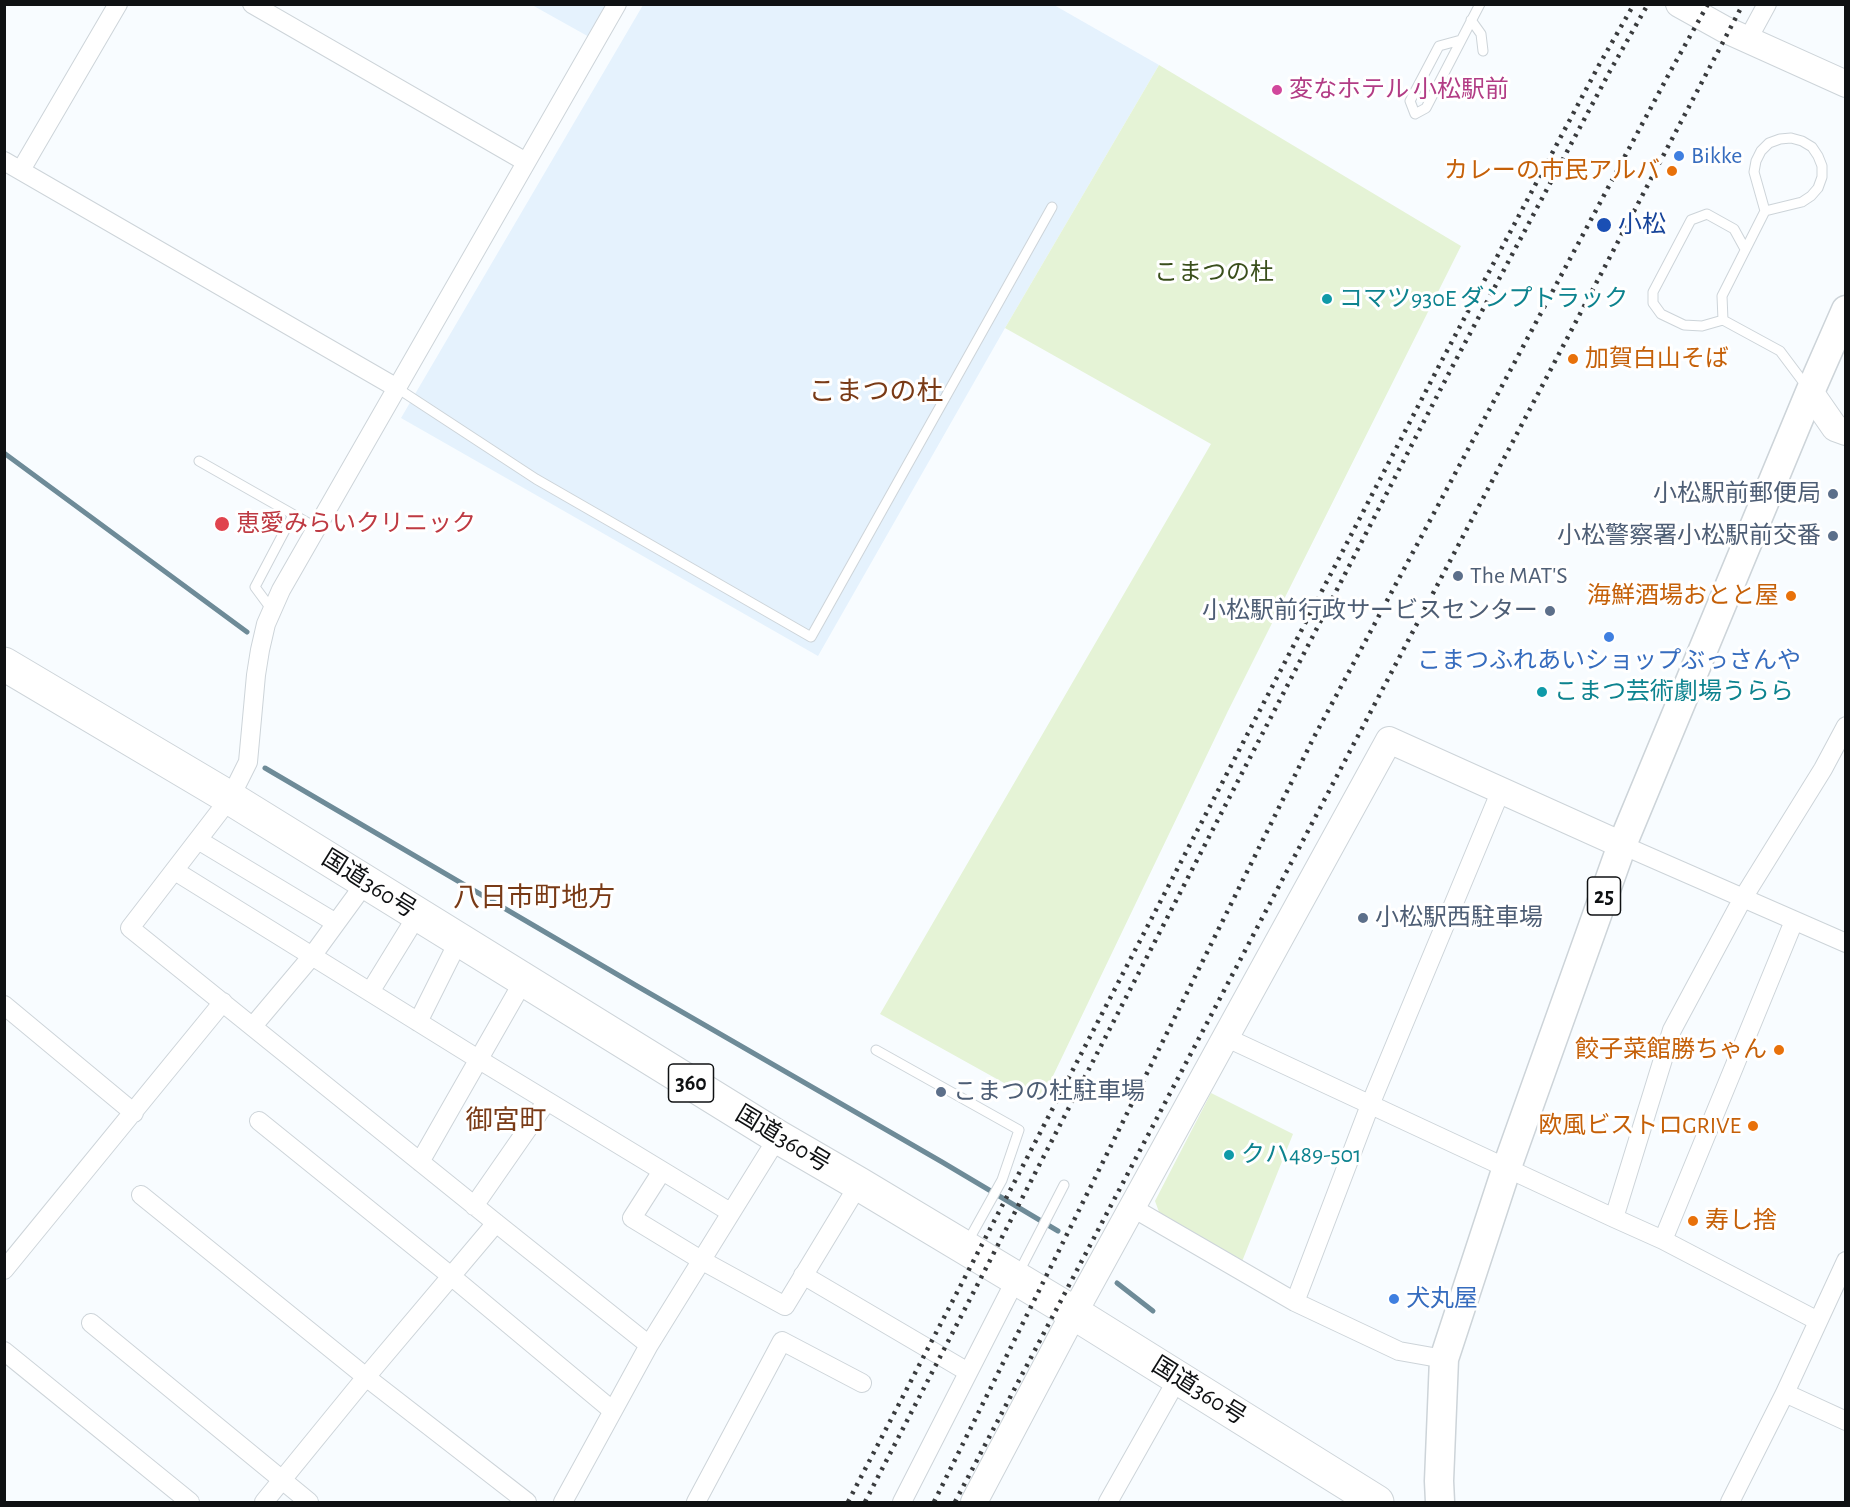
<!DOCTYPE html>
<html>
<head>
<meta charset="utf-8">
<style>
	body { margin:0 }
	#map { position:relative; width:1850px; height:1507px; overflow:hidden; background:#f8fcff; font-family:"Alegreya Sans",sans-serif }
	canvas { display:block }
	.frame { position:absolute; inset:0; border:6px solid #0f1113; pointer-events:none }
</style>
</head>
<body>
<div id="map">
<canvas width="1850" height="1507"></canvas>
<div class="frame"></div>
</div>
<script>
const ctx = document.querySelector('canvas').getContext('2d');
ctx.lineJoin = 'round';
function fillPath(path, color) {
  ctx.fillStyle = color;
  ctx.fill(path, 'evenodd');
}
function poly(rows) {
  const path = new Path2D();
  for (const r of rows) {
    path.moveTo(r[0], r[1]);
    for (let i = 2; i < r.length; i += 2) path.lineTo(r[i], r[i + 1]);
  }
  return path;
}
function stroke(path, color, width, dash) {
  ctx.strokeStyle = color;
  ctx.lineWidth = width;
  ctx.lineCap = dash ? 'butt' : 'round';
  ctx.setLineDash(dash || []);
  ctx.stroke(path);
}
function write(font, color, halo, rows, align = 'center') {
  ctx.font = font + ' "Alegreya Sans","Noto Sans JP",sans-serif';
  ctx.lineWidth = 6;
  ctx.setLineDash([]);
  ctx.textBaseline = 'middle';
  ctx.strokeStyle = halo;
  ctx.fillStyle = color;
  for (const [text, x, y, turn = 0] of rows) {
    ctx.save();
    ctx.translate(x, y);
    ctx.rotate((+turn || 0) * Math.PI / 180);
    ctx.textAlign = isNaN(turn) ? turn : align;
    if (halo) ctx.strokeText(text, 0, 0);
    ctx.fillText(text, 0, 0);
    ctx.restore();
  }
}
fillPath(poly([
	[532,5,611,5,591,38],
	[643,5,1054,5,1159,65,1005,328,818,656,401,418]
]), '#e5f2fd');
fillPath(poly([
	[1159,65,1461,246,1228,711,1040,1103,880,1014,1211,444,1005,328],
	[1211,1093,1293,1134,1241,1264,1159,1212,1155,1201]
]), '#e5f3d6');
stroke(poly([
	[4,453,247,632],
	[265,768,637,986,942,1162,1058,1231],
	[1117,1283,1153,1311]
]), '#6e8b98', 5);
const lane = poly([
	[1471,20,1481,34,1483,51],
	[1461,40,1439,46,1410,101,1415,114,1426,108,1480,4],
	[1791,138,1802,141,1812,147,1818,156,1822,166,1822,177,1818,188,1811,196,1802,202,1765,211,1754,172,1756,161,1761,151,1769,143,1780,139,1791,138],
	[1765,211,1722,296,1723,320,1780,351,1807,387],
	[1723,320,1702,326,1684,325,1661,314,1653,303,1653,292,1691,220,1707,214,1734,229,1745,249],
	[397,388,536,479,811,637,1052,207],
	[199,461,317,528],
	[272,610,255,587,293,515],
	[876,1050,1019,1130,1002,1180,967,1243],
	[1018,1274,1064,1185]
]);
const street = poly([
	[252,4,526,162],
	[617,4,281,590,266,624,260,650,256,675,248,762,230,798,130,928,496,1223,649,1345],
	[1748,39,1767,4],
	[4,161,397,388],
	[21,170,118,4],
	[198,840,336,923],
	[1622,845,1846,943],
	[175,871,478,1059,730,1212],
	[370,992,418,914],
	[4,1005,134,1113],
	[418,1022,459,940],
	[253,1026,312,956,366,882],
	[1225,1037,1614,1218,1663,1240,1818,1321],
	[259,1121,451,1276,613,1411],
	[420,1162,524,980],
	[662,1171,632,1218,701,1260,785,1306,859,1184],
	[141,1195,366,1377,527,1502],
	[474,1206,547,1101],
	[1133,1208,1295,1302,1399,1351,1444,1359],
	[1614,1218,1672,1030,1743,898,1823,769,1846,726],
	[1663,1240,1794,921],
	[4,1270,223,1002],
	[803,1275,968,1372],
	[1295,1302,1370,1105,1501,790],
	[91,1323,309,1502],
	[4,1351,190,1502],
	[1785,1393,1846,1421],
	[264,1502,366,1377,496,1223],
	[563,1502,649,1345,778,1137],
	[696,1502,782,1341,862,1383],
	[902,1502,1016,1279],
	[1108,1502,1178,1378],
	[1730,1502,1785,1393,1846,1261]
]);
const secondary = poly([
	[1679,4,1724,29,1846,84],
	[1810,392,1835,428,1846,432],
	[974,1502,1074,1313,1389,740,1622,845]
]);
const primary = poly([
	[1440,1502,1439,1481,1444,1359,1507,1167,1622,845,1810,392,1846,310]
]);
const highway = poly([
	[4,664,230,798,778,1137,859,1184,1074,1313,1377,1502]
]);
stroke(lane, '#cdd4d9', 11);
stroke(street, '#cdd4d9', 20);
stroke(secondary, '#cdd4d9', 28);
stroke(primary, '#cdd4d9', 31);
stroke(highway, '#cdd4d9', 35);
stroke(lane, '#fff', 9);
stroke(street, '#fff', 18);
stroke(secondary, '#fff', 26);
stroke(primary, '#fff', 28);
stroke(highway, '#fff', 33);
stroke(poly([
	[848,1502,1440,364,1599,65,1634,4],
	[865,1502,1450,371,1610,71,1648,4],
	[934,1502,1313,739,1670,72,1708,4],
	[955,1502,1743,4]
]), '#393b3d', 4.5, [3, 6]);
for (const [x, y, r, color] of [
	[1277,90,6,"#d1479c"],
	[1679,156,6,"#3f7fe0"],
	[1672,171,6,"#e8710a"],
	[1604,225,8,"#1a4fb4"],
	[1327,299,6,"#0f9aa8"],
	[1573,359,6,"#e8710a"],
	[1833,494,6,"#5c6f8a"],
	[222,524,8,"#e0444e"],
	[1833,536,6,"#5c6f8a"],
	[1458,576,6,"#5c6f8a"],
	[1791,596,6,"#e8710a"],
	[1550,611,6,"#5c6f8a"],
	[1609,637,6,"#3f7fe0"],
	[1542,692,6,"#0f9aa8"],
	[1363,918,6,"#5c6f8a"],
	[1779,1050,6,"#e8710a"],
	[941,1092,6,"#5c6f8a"],
	[1753,1126,6,"#e8710a"],
	[1229,1155,6,"#0f9aa8"],
	[1693,1221,6,"#e8710a"],
	[1394,1299,6,"#3f7fe0"]
]) {
  const dot = new Path2D();
  dot.arc(x, y, r, 0, 2 * Math.PI);
  ctx.fillStyle = color;
  ctx.fill(dot);
  stroke(dot, '#fff', 2);
}
for (const [x, y, w] of [
	[1604,896,33],
	[691,1083,45]
]) {
  const box = new Path2D();
  box.roundRect(x - w / 2, y - 19, w, 38, 4.5);
  ctx.fillStyle = '#fff';
  ctx.fill(box);
  stroke(box, '#0f1113', 1.5);
}
write('bold 22px', '#0f1113', null, [
	["25",1604,896],
	["360",691,1083]
]);
write('24px', '#b23c85', '#fff', [
	["変なホテル 小松駅前",1289,90]
], 'left');
write('24px', '#366cbe', '#fff', [
	["Bikke",1691,156],
	["こまつふれあいショップぶっさんや",1609,661,"center"],
	["犬丸屋",1406,1299]
], 'left');
write('24px', '#c56008', '#fff', [
	["カレーの市民アルバ",1660,171],
	["加賀白山そば",1585,359,"left"],
	["海鮮酒場おとと屋",1779,596],
	["餃子菜館勝ちゃん",1767,1050],
	["欧風ビストロGRIVE",1741,1126],
	["寿し捨",1705,1221,"left"]
], 'right');
write('24px', '#164399', '#fff', [
	["小松",1618,225]
], 'left');
write('24px', '#3a4f1c', '#fff', [
	["こまつの杜",1214,273]
]);
write('24px', '#0d838f', '#fff', [
	["コマツ930E ダンプトラック",1339,299],
	["こまつ芸術劇場うらら",1554,692],
	["クハ489-501",1241,1155]
], 'left');
write('24px', '#4e5e75', '#fff', [
	["小松駅前郵便局",1821,494],
	["小松警察署小松駅前交番",1821,536],
	["The MAT'S",1470,576,"left"],
	["小松駅前行政サービスセンター",1538,611],
	["小松駅西駐車場",1375,918,"left"],
	["こまつの杜駐車場",953,1092,"left"]
], 'right');
write('24px', '#be3a42', '#fff', [
	["恵愛みらいクリニック",236,524]
], 'left');
write('24px', '#0f1113', '#fff', [
	["国道360号",369,884,32],
	["国道360号",783,1139,31],
	["国道360号",1199,1391,32]
]);
write('27px', '#793a16', '#fff', [
	["こまつの杜",876,392],
	["八日市町地方",534,898],
	["御宮町",506,1121]
]);
</script>
</body>
</html>
